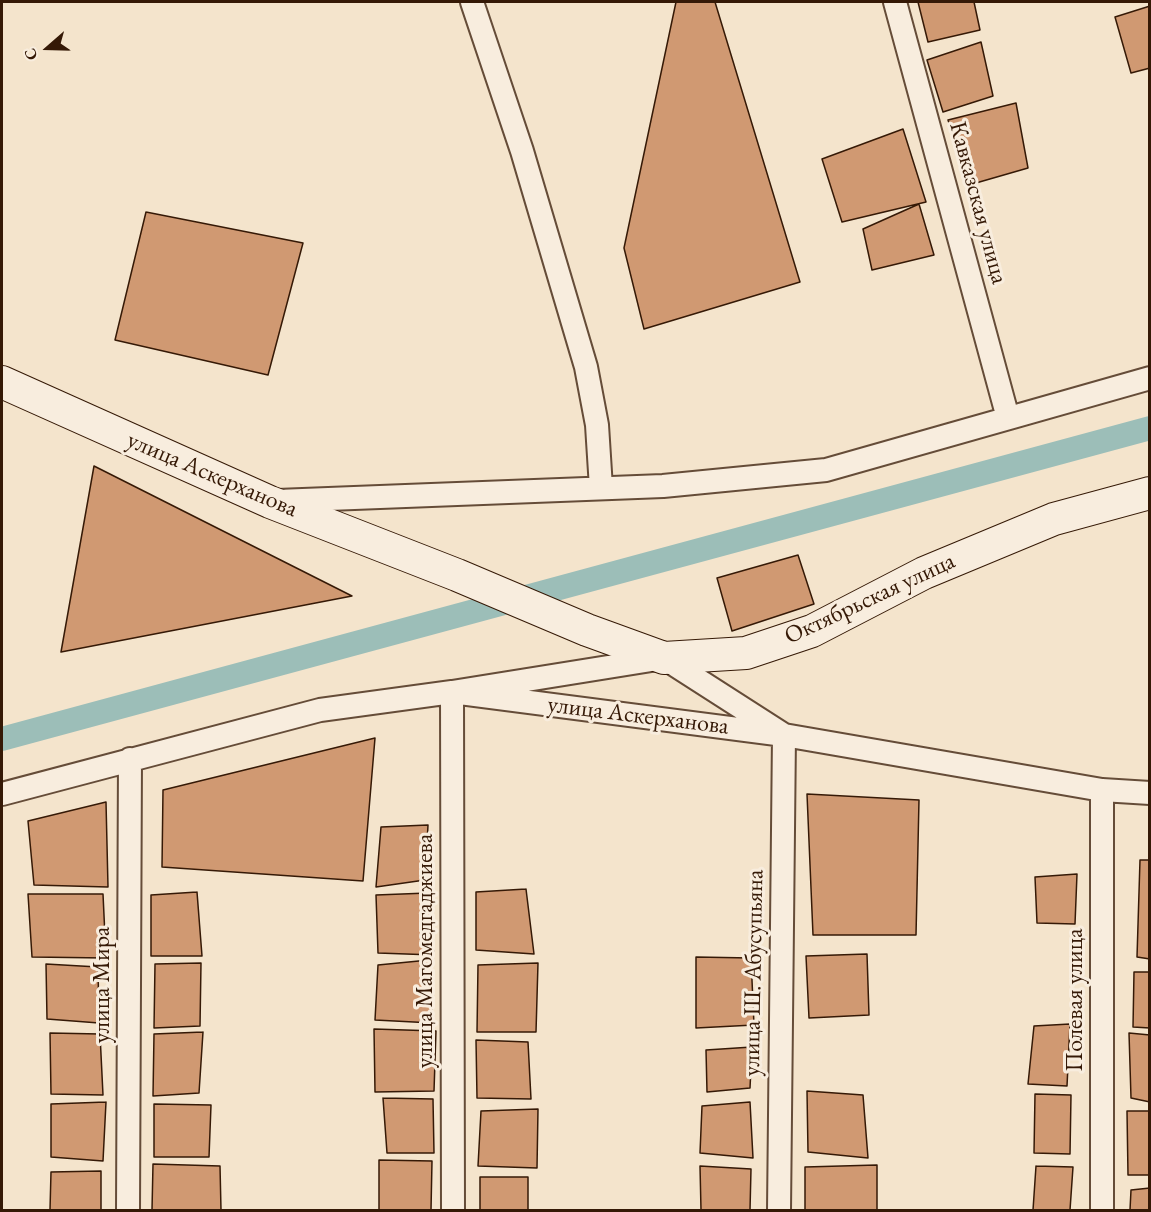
<!DOCTYPE html>
<html>
<head>
<meta charset="utf-8">
<style>
	body { margin:0 }
	#map { position:relative; width:1151px; height:1212px; overflow:hidden; background:#f4e4cc; font-family:"EB Garamond",serif }
	canvas { display:block }
	.frame { position:absolute; inset:0; border:3px solid #351906; pointer-events:none }
	.north { position:absolute; left:18px; top:18px; width:60px; height:60px; -webkit-text-stroke:4px #f8edde; paint-order:stroke; rotate:250deg; font-size:16px; font-weight:700; line-height:24px; text-align:center; color:#351906 }
	.north::after { content:''; display:block; margin:auto; width:21px; height:27px; background:#351906; clip-path:polygon(50% 0,100% 100%,50% 72%,0 100%) }
</style>
</head>
<body>
<div id="map">
<canvas width="1151" height="1212"></canvas>
<div class="frame"></div>
<div class="north">С</div>
</div>
<script>
const ctx = document.querySelector('canvas').getContext('2d');
ctx.lineJoin = 'round';
function poly(rows) {
  const path = new Path2D();
  for (const r of rows) {
    path.moveTo(r[0], r[1]);
    for (let i = 2; i < r.length; i += 2) path.lineTo(r[i], r[i + 1]);
  }
  return path;
}
function stroke(path, color, width, dash) {
  ctx.strokeStyle = color;
  ctx.lineWidth = width;
  ctx.lineCap = dash ? 'butt' : 'round';
  ctx.setLineDash(dash || []);
  ctx.stroke(path);
}
function fillPath(path, color) {
  ctx.fillStyle = color;
  ctx.fill(path, 'evenodd');
}
function write(font, color, halo, rows, align = 'center') {
  ctx.font = font + ' "EB Garamond",serif';
  ctx.lineWidth = 6;
  ctx.setLineDash([]);
  ctx.textBaseline = 'middle';
  ctx.strokeStyle = halo;
  ctx.fillStyle = color;
  for (const [text, x, y, turn = 0] of rows) {
    ctx.save();
    ctx.translate(x, y);
    ctx.rotate((+turn || 0) * Math.PI / 180);
    ctx.textAlign = isNaN(turn) ? turn : align;
    if (halo) ctx.strokeText(text, 0, 0);
    ctx.fillText(text, 0, 0);
    ctx.restore();
  }
}
stroke(poly([
	[2,739,1150,428]
]), '#9cbeb8', 24);
const building = poly([
	[676,2,715,2,800,282,644,329,624,248,676,2],
	[918,2,974,2,980,30,928,42,918,2],
	[1150,6,1150,68,1131,73,1115,17,1150,6],
	[981,42,993,96,943,112,927,60,981,42],
	[1016,103,1028,168,969,185,948,120,1016,103],
	[903,129,926,202,842,222,822,159,903,129],
	[919,204,934,255,872,270,863,229,919,204],
	[146,212,303,243,268,375,115,340,146,212],
	[94,466,352,596,61,652,94,466],
	[798,555,814,604,732,631,717,578,798,555],
	[375,738,363,881,162,867,163,790,375,738],
	[807,794,919,800,916,935,813,935,807,794],
	[106,802,108,887,34,885,28,821,106,802],
	[428,825,425,880,376,887,381,827,428,825],
	[1140,860,1150,860,1150,959,1137,957,1140,860],
	[1077,874,1075,924,1037,923,1035,877,1077,874],
	[526,889,534,954,476,950,476,892,526,889],
	[197,892,202,956,151,956,151,895,197,892],
	[428,893,434,955,378,953,376,895,428,893],
	[28,894,103,894,106,958,32,957,28,894],
	[867,954,869,1015,809,1018,806,956,867,954],
	[696,957,751,958,754,1025,696,1028,696,957],
	[429,960,433,1023,375,1020,378,965,429,960],
	[201,963,200,1026,154,1028,155,964,201,963],
	[538,963,536,1032,477,1032,478,965,538,963],
	[46,964,98,967,99,1023,47,1019,46,964],
	[1134,972,1150,972,1150,1028,1133,1027,1134,972],
	[1070,1024,1067,1086,1028,1084,1034,1026,1070,1024],
	[374,1029,436,1031,434,1091,375,1092,374,1029],
	[203,1032,199,1093,153,1096,154,1034,203,1032],
	[50,1033,100,1034,103,1095,51,1094,50,1033],
	[1129,1033,1150,1035,1150,1102,1131,1098,1129,1033],
	[476,1040,528,1042,531,1099,477,1098,476,1040],
	[752,1047,750,1088,707,1092,706,1050,752,1047],
	[807,1091,863,1095,868,1158,808,1152,807,1091],
	[1035,1094,1071,1095,1070,1154,1034,1153,1035,1094],
	[383,1098,433,1099,434,1153,387,1153,383,1098],
	[106,1102,103,1161,51,1157,51,1104,106,1102],
	[750,1102,753,1158,700,1153,702,1106,750,1102],
	[154,1104,211,1105,209,1157,154,1157,154,1104],
	[538,1109,537,1168,478,1166,481,1111,538,1109],
	[1127,1111,1150,1111,1150,1175,1128,1175,1127,1111],
	[379,1160,432,1161,431,1210,379,1210,379,1160],
	[153,1164,220,1166,221,1210,152,1210,153,1164],
	[877,1165,877,1210,805,1210,805,1167,877,1165],
	[700,1166,751,1169,750,1210,701,1210,700,1166],
	[1036,1166,1073,1167,1070,1210,1033,1210,1036,1166],
	[101,1171,101,1210,50,1210,51,1172,101,1171],
	[480,1177,528,1177,528,1210,480,1210,480,1177],
	[1150,1188,1150,1210,1130,1210,1131,1190,1150,1188]
]);
fillPath(building, '#d09972');
stroke(building, '#351906', 1.5);
const street = poly([
	[472,2,522,151,586,367,597,425,601,488],
	[895,2,1008,418],
	[277,501,663,486,826,470,1150,378],
	[2,794,320,710,452,692,784,735,1102,790,1150,793],
	[128,1210,130,759],
	[453,1210,452,692,664,658,784,735,779,1210],
	[1102,1210,1102,790]
]);
const secondary = poly([
	[2,382,270,502,457,575,587,630,664,658,746,653,812,631,924,573,1054,519,1150,493]
]);
stroke(street, '#654c38', 26);
stroke(secondary, '#351906', 34);
stroke(street, '#f8edde', 22);
stroke(secondary, '#f8edde', 32);
write('24px', '#351906', '#f8edde', [
	["Кавказская улица",978,203,75],
	["улица Аскерханова",212,475,23],
	["Октябрьская улица",870,599,-25],
	["улица Аскерханова",638,716,7],
	["улица Магомедгаджиева",425,951,-90],
	["улица Ш. Абусупьяна",754,973,-89],
	["улица Мира",102,985,-90],
	["Полевая улица",1075,1000,-90]
]);
</script>
</body>
</html>
